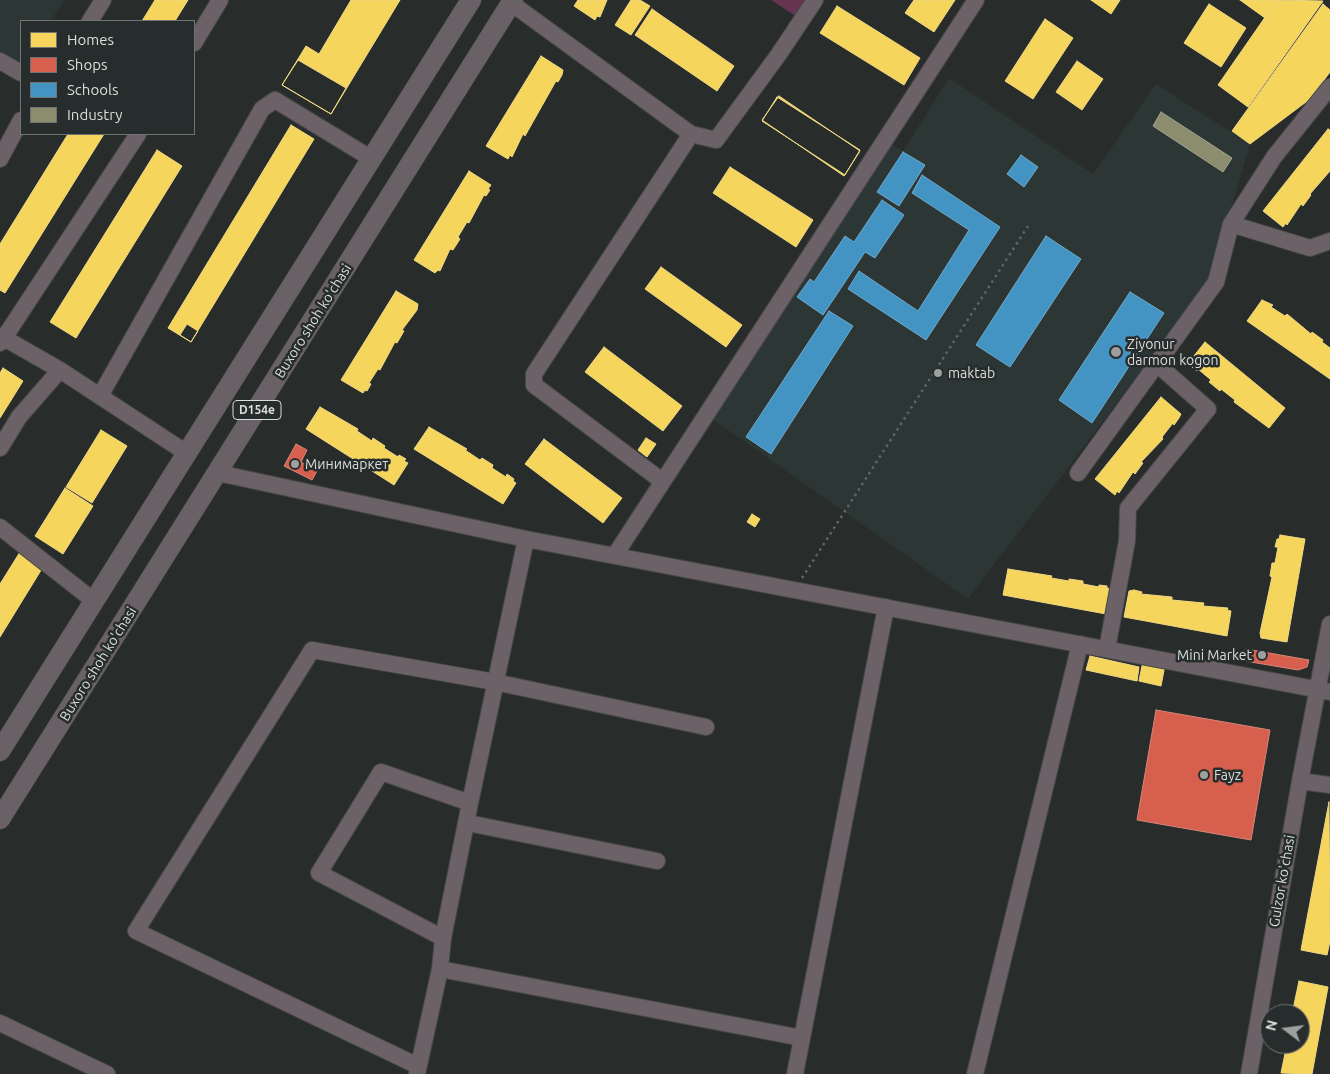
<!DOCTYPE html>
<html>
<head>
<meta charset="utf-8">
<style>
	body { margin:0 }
	#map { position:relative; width:1330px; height:1074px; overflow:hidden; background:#282c2b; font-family:Ubuntu,sans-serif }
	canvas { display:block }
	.legend { position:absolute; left:20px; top:20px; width:175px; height:115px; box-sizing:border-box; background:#272d2c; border:1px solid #6f7473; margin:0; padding:6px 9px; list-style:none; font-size:15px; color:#dadedd }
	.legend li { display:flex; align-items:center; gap:10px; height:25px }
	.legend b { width:25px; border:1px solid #6f7473 }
	.north { position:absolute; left:1260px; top:1004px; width:50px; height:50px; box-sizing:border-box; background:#272d2c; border:1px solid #6f7473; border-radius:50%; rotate:285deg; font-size:14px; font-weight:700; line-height:20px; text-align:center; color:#dadedd }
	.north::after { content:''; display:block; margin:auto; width:18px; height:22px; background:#9ca09f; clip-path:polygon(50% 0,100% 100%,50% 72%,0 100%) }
</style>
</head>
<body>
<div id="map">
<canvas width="1330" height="1074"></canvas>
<ul class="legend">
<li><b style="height:14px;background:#f6d55c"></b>Homes</li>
<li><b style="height:14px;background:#d6604d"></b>Shops</li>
<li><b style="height:14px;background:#4393c3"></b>Schools</li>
<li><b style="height:14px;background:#8c8c6e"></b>Industry</li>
</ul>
<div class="north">N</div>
</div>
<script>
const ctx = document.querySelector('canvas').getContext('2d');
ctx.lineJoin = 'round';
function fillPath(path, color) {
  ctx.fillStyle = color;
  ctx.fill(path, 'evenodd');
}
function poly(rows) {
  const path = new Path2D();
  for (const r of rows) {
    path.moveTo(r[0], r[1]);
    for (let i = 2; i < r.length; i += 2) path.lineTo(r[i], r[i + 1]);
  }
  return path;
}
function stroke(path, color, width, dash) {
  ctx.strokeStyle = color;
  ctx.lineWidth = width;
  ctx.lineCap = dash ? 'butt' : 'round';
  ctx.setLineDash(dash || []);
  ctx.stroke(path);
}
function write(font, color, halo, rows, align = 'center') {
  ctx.font = font + ' Ubuntu,sans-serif';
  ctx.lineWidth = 5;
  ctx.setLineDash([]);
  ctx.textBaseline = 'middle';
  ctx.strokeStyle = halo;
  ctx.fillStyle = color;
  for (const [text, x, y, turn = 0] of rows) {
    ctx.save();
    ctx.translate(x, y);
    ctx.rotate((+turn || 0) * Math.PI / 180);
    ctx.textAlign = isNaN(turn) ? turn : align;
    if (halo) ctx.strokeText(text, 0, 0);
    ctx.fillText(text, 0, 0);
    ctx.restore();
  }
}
fillPath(poly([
	[0,0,64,0,51,21,21,21,21,66,0,53],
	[949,78,1093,174,1156,84,1250,144,1210,281,968,599,708,416,888,142,903,151]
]), '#2b3635');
fillPath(poly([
	[771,0,808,0,797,17]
]), '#653450');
const homes = poly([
	[155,0,188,0,175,21,142,21,155,0],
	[351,0,400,0,331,114,282,85,306,46,319,54,351,0],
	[578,0,607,0,600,17,597,16,595,20,574,6,578,0],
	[631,0,640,0,650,6,631,35,615,25,631,0],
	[914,0,955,0,934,32,905,13,914,0],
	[1091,0,1120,0,1111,14,1091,0],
	[1240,0,1277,0,1265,18,1240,0],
	[1277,0,1323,1,1248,107,1218,85,1277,0],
	[1209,4,1246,28,1221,67,1184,43,1209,4],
	[1323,4,1330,10,1330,72,1310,99,1250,144,1232,131,1323,4],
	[837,6,920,58,904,85,820,33,837,6],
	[652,9,734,66,717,91,635,35,652,9],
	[1045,19,1073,38,1033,99,1005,81,1045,19],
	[541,56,563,70,562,75,558,82,556,81,525,136,523,134,512,157,510,155,508,159,486,146,541,56],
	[298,60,346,88,331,114,282,85,298,60],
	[1077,61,1103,79,1082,110,1056,92,1077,61],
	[779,96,860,151,844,176,762,120,779,96],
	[777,97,860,150,845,175,762,121,777,97],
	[291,125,314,139,191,342,168,328,291,125],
	[1328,129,1330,130,1330,171,1310,194,1311,195,1303,206,1301,204,1287,225,1286,223,1283,227,1263,211,1328,129],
	[68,134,104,134,5,293,0,290,0,244,68,134],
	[157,150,182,166,76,338,50,322,157,150],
	[730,167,813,220,796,247,713,193,730,167],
	[469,171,491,185,488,189,490,190,486,196,484,195,469,223,467,222,458,237,460,239,453,250,450,249,440,271,438,270,435,273,414,260,469,171],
	[661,267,742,325,726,347,645,289,661,267],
	[396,291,418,304,417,310,402,330,404,331,397,343,395,342,380,370,378,369,369,383,371,384,367,391,365,390,363,393,341,380,396,291],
	[1262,300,1273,305,1271,307,1285,316,1287,314,1311,334,1312,332,1323,340,1322,342,1330,348,1330,379,1247,321,1262,300],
	[187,324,198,331,191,342,180,335,187,324],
	[1205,342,1285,408,1269,428,1234,402,1235,400,1221,389,1220,391,1209,382,1211,380,1198,369,1197,371,1191,366,1192,364,1189,362,1205,342],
	[604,347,682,406,663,431,585,372,604,347],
	[3,368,23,381,0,418,0,373,3,368],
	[1161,397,1181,414,1179,418,1174,425,1173,423,1162,437,1163,439,1141,462,1143,463,1135,474,1133,472,1119,493,1117,491,1115,495,1095,479,1161,397],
	[320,407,358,429,357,431,372,441,373,438,385,446,384,448,398,457,399,455,406,459,404,461,408,463,394,485,306,429,320,407],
	[429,427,467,449,465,450,480,460,482,458,493,465,492,468,506,477,507,474,514,479,513,481,516,483,503,504,414,449,429,427],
	[101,430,127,446,92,503,66,487,101,430],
	[646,438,656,444,647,457,638,450,646,438],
	[544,439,622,498,603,523,525,464,544,439],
	[65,488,93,506,63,554,35,536,65,488],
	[752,514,760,519,755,527,747,522,752,514],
	[1280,535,1305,539,1287,642,1261,638,1260,633,1272,577,1270,576,1272,563,1275,563,1278,547,1275,547,1277,539,1279,539,1280,535],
	[20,552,43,567,0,637,0,584,20,552],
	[1008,569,1052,576,1051,578,1069,581,1069,579,1083,581,1083,584,1099,587,1099,585,1107,586,1107,588,1111,589,1106,614,1003,595,1008,569],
	[1134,590,1142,592,1141,594,1172,597,1172,600,1204,603,1203,606,1228,608,1227,610,1231,611,1227,636,1124,617,1129,591,1134,590],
	[1090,656,1139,667,1137,681,1086,670,1090,656],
	[1143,661,1165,665,1161,686,1139,681,1143,661],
	[1329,802,1330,941,1327,955,1301,950,1329,802],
	[1299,981,1328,987,1312,1074,1281,1073,1287,1044,1300,1044,1300,1014,1292,1014,1299,981]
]);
fillPath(homes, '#f6d55c');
stroke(homes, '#eed883', 1);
const shops = poly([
	[296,444,307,450,301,462,317,471,312,480,284,466,296,444],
	[1246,649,1309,660,1307,667,1298,670,1245,661,1246,649],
	[1156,710,1270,730,1251,840,1137,820,1156,710]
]);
fillPath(shops, '#d6604d');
stroke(shops, '#d78678', 1);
const schools = poly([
	[903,152,925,165,899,206,877,192,903,152],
	[1021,155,1038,167,1024,187,1007,174,1021,155],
	[922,175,1000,227,926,340,848,289,859,271,918,311,969,230,912,193,922,175],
	[882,200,904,215,875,258,865,252,823,315,797,297,810,279,814,282,845,236,854,242,882,200],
	[1046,236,1081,259,1010,367,976,345,1046,236],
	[1130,292,1164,313,1092,423,1059,400,1130,292],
	[829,311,853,326,771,454,746,437,829,311]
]);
fillPath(schools, '#4393c3');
stroke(schools, '#70aacb', 1);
const industry = poly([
	[1161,112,1232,158,1223,172,1153,126,1161,112]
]);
fillPath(industry, '#8c8c6e');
stroke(industry, '#a3a58f', 1);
const minor = poly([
	[511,3,691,134,716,140,779,54,815,0],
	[90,21,103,0],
	[194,43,220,0],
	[0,61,21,73],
	[0,159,21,120],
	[1231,224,1310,248,1330,241],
	[0,336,4,338,138,134],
	[0,343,4,338,60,370,188,454],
	[100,396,262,109,275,100,372,159],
	[0,448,19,417,60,370],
	[218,473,526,539,1330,692],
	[1078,473,1216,282,1231,224,1274,157,1330,87],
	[662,481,534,385,534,374,691,134],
	[0,527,94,601],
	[615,555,976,0],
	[1107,649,1127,541,1128,508,1208,409,1157,364],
	[1300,781,1330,785],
	[468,823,657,861],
	[443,938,319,873,381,772,470,803],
	[440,969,802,1038],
	[0,1023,107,1074],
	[418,1066,136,931,312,650,495,682,706,727],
	[417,1074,440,969,443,938,470,803,526,539],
	[795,1074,886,607],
	[975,1074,1080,644],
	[1249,1074,1300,781,1330,624]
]);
const major = poly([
	[0,751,471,0],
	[0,819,513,0]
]);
stroke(minor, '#454847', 18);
stroke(major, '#454847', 21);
stroke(poly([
	[802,578,1028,226]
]), '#646264', 2.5, [2.5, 4]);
stroke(minor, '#6b6166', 16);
stroke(major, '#6a6166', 20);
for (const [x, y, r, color] of [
	[1116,352,6,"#9ca09f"],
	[938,373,5,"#9ca09f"],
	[295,464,5,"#9ca09f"],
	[1262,655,5,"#9ca09f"],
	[1204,775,5,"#9ca09f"]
]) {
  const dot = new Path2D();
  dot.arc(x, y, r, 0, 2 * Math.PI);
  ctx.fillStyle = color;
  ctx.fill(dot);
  stroke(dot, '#272d2c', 2);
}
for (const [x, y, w] of [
	[257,410,48]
]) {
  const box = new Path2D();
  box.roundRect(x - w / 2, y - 9.5, w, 19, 4);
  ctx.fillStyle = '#272d2c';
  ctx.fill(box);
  stroke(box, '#dadedd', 1);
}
write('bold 12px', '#dadedd', null, [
	["D154e",257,410]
]);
write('14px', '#dadedd', '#272d2c', [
	["Buxoro shoh ko'chasi",313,321,-58],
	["Buxoro shoh ko'chasi",98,664,-58],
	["Gulzor ko'chasi",1282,881,-80]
]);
write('14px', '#dadedd', '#272d2c', [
	["Ziyonur",1127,344],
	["darmon kogon",1127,360],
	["maktab",948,373],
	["Минимаркет",305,464],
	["Mini Market",1252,655,"right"],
	["Fayz",1214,775]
], 'left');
</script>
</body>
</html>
